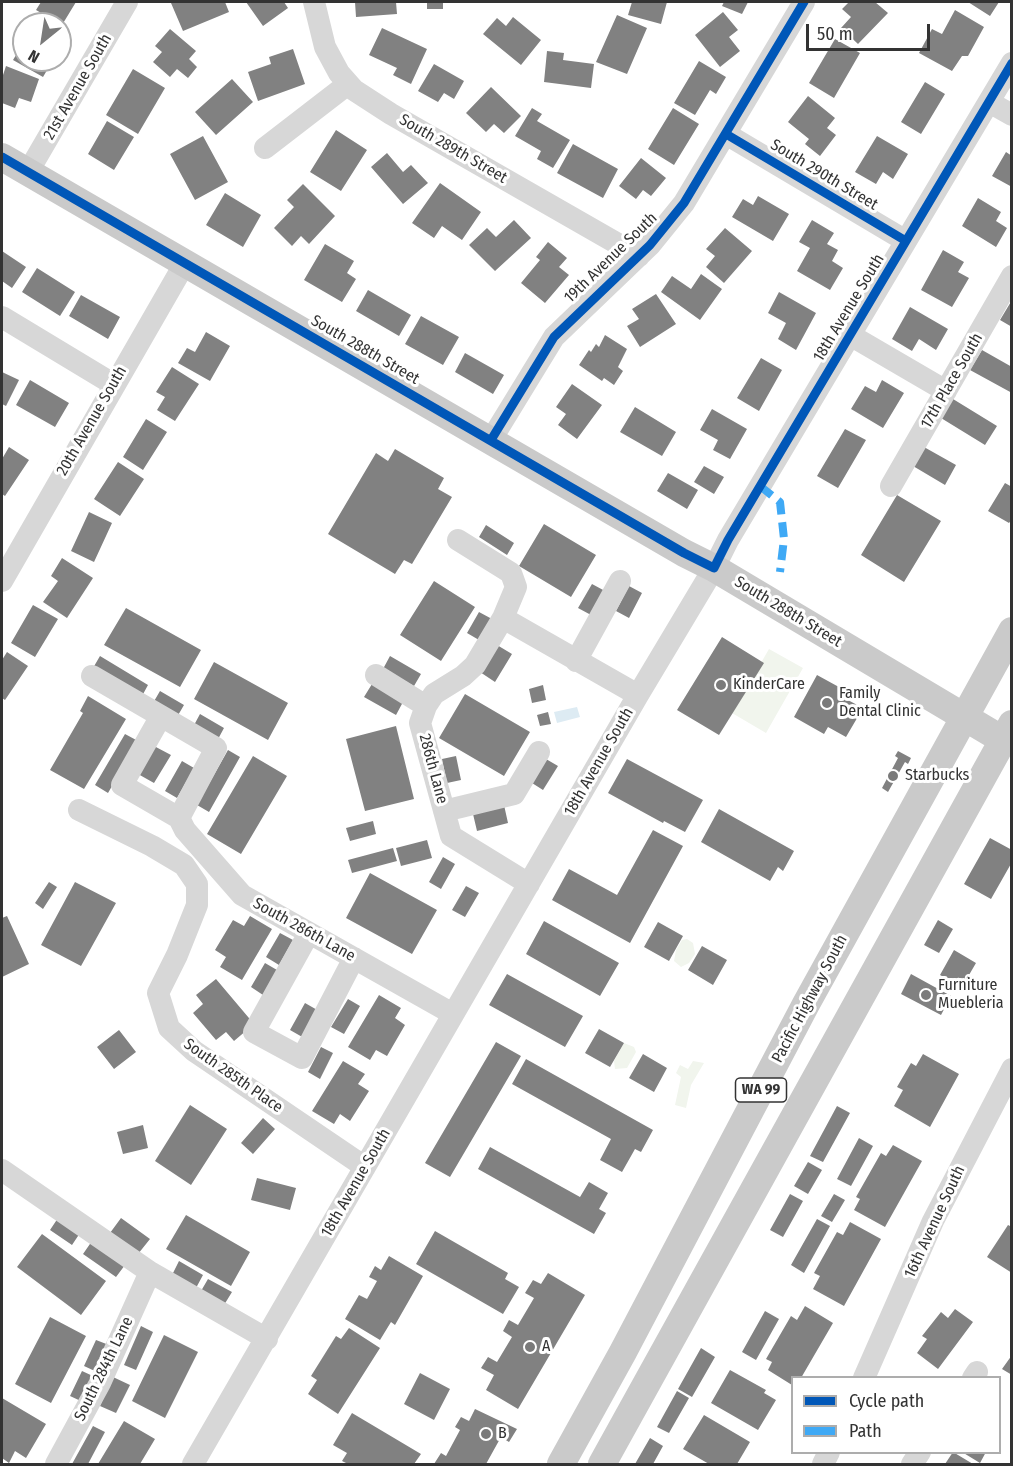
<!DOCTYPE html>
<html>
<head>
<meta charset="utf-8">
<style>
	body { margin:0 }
	#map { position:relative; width:1013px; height:1466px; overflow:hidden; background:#fff; font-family:"Fira Sans Condensed",sans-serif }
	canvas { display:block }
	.frame { position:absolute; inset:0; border:3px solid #333; pointer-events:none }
	.legend { position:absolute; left:791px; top:1376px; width:210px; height:78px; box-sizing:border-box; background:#fff; border:2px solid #adadad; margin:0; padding:8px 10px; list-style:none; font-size:18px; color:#333 }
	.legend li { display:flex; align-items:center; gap:12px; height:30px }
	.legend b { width:30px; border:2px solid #adadad }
	.north { position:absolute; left:12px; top:12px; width:60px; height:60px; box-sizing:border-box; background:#fff; border:2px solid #adadad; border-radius:50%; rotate:210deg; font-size:16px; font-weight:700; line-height:24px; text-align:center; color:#333 }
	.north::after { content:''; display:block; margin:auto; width:21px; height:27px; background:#7a7a7a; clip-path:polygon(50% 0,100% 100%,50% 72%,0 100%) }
	.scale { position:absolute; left:806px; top:24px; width:124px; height:27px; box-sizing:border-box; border:3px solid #333; border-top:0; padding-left:8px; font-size:18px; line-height:21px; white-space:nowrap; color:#333; -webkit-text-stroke:4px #fff; paint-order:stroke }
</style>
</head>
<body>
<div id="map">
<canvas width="1013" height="1466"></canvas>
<div class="frame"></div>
<ul class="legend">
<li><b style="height:8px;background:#0057b8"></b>Cycle path</li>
<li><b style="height:8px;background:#3fa9f5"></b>Path</li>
</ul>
<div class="north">N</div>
<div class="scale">50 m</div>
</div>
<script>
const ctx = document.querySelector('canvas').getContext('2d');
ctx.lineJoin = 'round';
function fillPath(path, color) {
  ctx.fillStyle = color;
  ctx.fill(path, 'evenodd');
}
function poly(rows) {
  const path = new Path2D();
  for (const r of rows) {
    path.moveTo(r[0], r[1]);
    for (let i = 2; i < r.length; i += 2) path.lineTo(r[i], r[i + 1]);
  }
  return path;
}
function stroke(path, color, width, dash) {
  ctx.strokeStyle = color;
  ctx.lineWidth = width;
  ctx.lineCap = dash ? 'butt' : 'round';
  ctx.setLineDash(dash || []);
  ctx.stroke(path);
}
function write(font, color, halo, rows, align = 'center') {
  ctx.font = font + ' "Fira Sans Condensed",sans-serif';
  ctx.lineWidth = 6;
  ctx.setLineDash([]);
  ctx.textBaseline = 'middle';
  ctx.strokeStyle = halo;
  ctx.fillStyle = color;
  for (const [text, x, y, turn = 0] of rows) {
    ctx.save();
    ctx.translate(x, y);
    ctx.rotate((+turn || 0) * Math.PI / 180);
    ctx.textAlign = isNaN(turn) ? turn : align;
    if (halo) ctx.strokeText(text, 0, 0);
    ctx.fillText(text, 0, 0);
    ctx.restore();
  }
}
fillPath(poly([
	[769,649,803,668,766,733,732,713],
	[687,939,693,943,695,954,689,963,681,967,674,961,676,950,682,940],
	[624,1043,634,1047,636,1052,627,1068,615,1069,614,1061],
	[693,1061,704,1063,691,1085,686,1108,675,1105,681,1077,676,1073,680,1065,688,1069]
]), '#f1f5ed');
fillPath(poly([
	[577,707,580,717,557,723,554,712]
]), '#ddebf3');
fillPath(poly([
	[41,2,76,2,62,25,36,10],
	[174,2,225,2,229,12,183,31,171,3],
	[246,2,284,2,288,8,263,26],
	[355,2,396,2,397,14,356,17],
	[427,2,443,2,443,9,427,9],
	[632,2,667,2,661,24,628,15],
	[724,2,748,2,742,14,722,6],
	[849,2,875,2,888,13,858,44,841,28,851,17,842,9],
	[968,2,999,2,990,16],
	[955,10,984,27,968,56,962,56,952,71,919,53,932,29,942,34],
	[723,12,738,30,729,37,740,51,720,67,695,35],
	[40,15,55,24,35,24],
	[617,15,647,28,627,74,596,62],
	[513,17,541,40,521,65,483,34,497,18,506,26],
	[60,27,70,33,60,49],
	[382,28,427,49,411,84,393,75,397,68,369,55],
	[170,29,196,51,189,59,197,67,188,78,177,69,170,77,153,62,162,52,155,46],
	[835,39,860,53,834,98,809,83],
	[24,42,24,60,53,60,43,77,13,60],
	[293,49,305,84,258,101,248,72,271,64,269,57],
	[547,51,564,53,563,60,594,64,591,88,544,82],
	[699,61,726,77,716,94,710,90,695,115,674,103],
	[434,64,464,81,454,99,444,93,438,102,418,91],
	[6,66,39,79,31,102,19,98,15,108,2,103,2,78],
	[133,69,165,88,138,134,106,115],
	[232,79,253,102,216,135,195,112],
	[925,82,945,94,921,134,901,122],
	[491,87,521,116,504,133,494,124,486,132,466,113],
	[808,96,835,118,827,128,836,135,820,156,805,144,809,139,788,122],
	[532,108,542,114,537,121,570,140,553,168,537,159,541,151,515,136],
	[673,108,699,124,674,165,648,149],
	[107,121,134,137,114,170,88,154],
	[336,130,367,150,341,191,310,172],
	[203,136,228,182,195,200,170,154],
	[877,136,908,154,893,179,883,172,876,184,855,172],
	[573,144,618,169,603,198,557,173],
	[1006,152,1012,156,1012,187,992,176],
	[387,153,403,172,411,165,428,183,403,204,371,167],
	[641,158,666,178,651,196,643,190,636,199,619,186],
	[440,183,481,212,462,240,442,226,434,238,412,223],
	[303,184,335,216,309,244,301,236,292,246,274,228,294,207,287,200],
	[225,193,261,215,243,247,206,225],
	[758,196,789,214,773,241,732,217,743,199,753,205],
	[978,198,1001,212,996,221,1007,228,996,247,962,226],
	[514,220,531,238,495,271,469,245,487,228,496,237],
	[812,220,834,233,827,244,838,250,832,261,843,268,830,290,797,271,810,248,799,242],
	[725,228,752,251,724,283,706,267,715,256,706,249],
	[548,242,567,258,559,267,569,275,545,303,521,283,540,260,536,257],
	[325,244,354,261,347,273,356,279,342,302,304,280],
	[943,250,964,262,958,272,969,278,952,307,921,290],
	[2,251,26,267,12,288,2,281],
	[37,268,75,292,60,316,22,292],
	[701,274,722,289,700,320,661,292,672,276,691,289],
	[368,290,411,315,399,336,356,311],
	[779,292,816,313,796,350,778,339,786,323,768,313],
	[656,294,676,324,640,347,627,326,639,319,632,309],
	[81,295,120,317,108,339,69,316],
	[1012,300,1012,327,1000,320],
	[910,307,948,329,936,350,919,339,912,351,892,339],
	[421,316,459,337,443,365,405,344],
	[206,332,230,346,210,381,178,363,187,348,195,352],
	[605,335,627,349,618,367,623,371,614,385,604,378,602,381,579,365,589,350,591,352,596,344,599,347],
	[982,350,1012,367,1012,393,970,370],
	[465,353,504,375,493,394,455,372],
	[761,358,782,370,759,411,737,398],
	[172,367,199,384,175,421,157,410,165,397,156,392],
	[2,372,19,380,6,406,2,404],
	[30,380,69,403,55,427,16,405],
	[882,380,904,393,883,428,851,409,865,386,876,392],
	[572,384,602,405,577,439,558,425,566,414,556,407],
	[953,399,997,426,985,445,941,418],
	[635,407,676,432,662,456,620,432],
	[712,409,747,429,730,459,713,450,718,440,700,430],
	[146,419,167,432,143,470,123,457],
	[845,429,866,440,838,488,817,476],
	[9,447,29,460,5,496,2,494,2,459],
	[924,447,956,465,945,485,913,466],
	[395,449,444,478,438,489,452,497,412,564,404,560,395,574,328,534,376,453,388,461],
	[118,462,144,479,120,516,94,499],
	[704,466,724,477,714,494,694,482],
	[668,473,698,490,687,509,657,491],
	[1005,483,1012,487,1012,519,1009,523,988,511],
	[897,495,941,521,904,582,861,555],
	[89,512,112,523,94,562,71,551],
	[544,524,596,555,571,597,519,566],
	[486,525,514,543,507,555,479,537],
	[62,558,93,578,67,618,43,602,58,581,51,576],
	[434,581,475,607,441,661,400,635],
	[592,584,605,591,591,615,578,608],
	[629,586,642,593,629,618,616,611],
	[33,605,58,619,35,657,11,643],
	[126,608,201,650,180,687,104,645],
	[479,612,492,619,479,640,467,633],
	[722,637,764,663,719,735,677,710],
	[497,645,512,654,495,682,480,672],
	[7,652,28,666,5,700,2,698,2,660],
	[100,656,148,685,142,696,93,668],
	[390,656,421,674,414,686,383,669],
	[214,662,288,703,268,740,194,699],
	[817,675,848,692,844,698,863,708,846,737,828,727,824,734,794,717],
	[372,684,403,702,396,715,364,697],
	[543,685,546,700,532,703,529,689],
	[160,691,184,705,177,717,153,703],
	[465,694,530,732,504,776,439,738],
	[88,696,126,719,84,789,50,770,83,713,80,711],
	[548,712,551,724,540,726,537,715],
	[200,714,224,728,217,741,193,727],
	[396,726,414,799,365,811,346,739],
	[125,734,138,741,108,793,95,785],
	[154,746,171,755,154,783,138,774],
	[228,750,240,757,209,812,197,805],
	[898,751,911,758,908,764,905,762,888,792,882,788,898,758,895,756],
	[253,756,287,776,241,854,207,834],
	[456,756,461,780,447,783,442,759],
	[546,759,558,766,543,790,532,783],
	[627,759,703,800,685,832,664,821,663,823,608,793],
	[182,761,194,768,177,798,165,791],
	[504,805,508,823,477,831,473,814],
	[719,809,794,851,783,871,778,867,770,881,701,842],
	[373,821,376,834,350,841,346,828],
	[653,830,683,846,630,943,552,900,569,869,617,895],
	[990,838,1012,850,1012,862,991,899,964,884],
	[427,840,432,858,401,866,396,848],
	[393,848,397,861,352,873,348,860],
	[443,857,455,864,441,889,429,882],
	[370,873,437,910,412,954,346,918],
	[49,882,57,887,43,909,35,903],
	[75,882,116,903,81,966,41,945],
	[466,886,479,893,465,917,452,910],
	[7,916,29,964,2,977,2,918],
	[250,916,272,929,242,980,220,967,226,957,215,950,233,920,244,926],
	[938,920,953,929,939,953,924,945],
	[544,921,619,963,600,996,526,954],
	[658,922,683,936,669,961,644,947],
	[280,933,293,940,279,965,266,957],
	[702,946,727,960,713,985,688,970],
	[954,950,976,963,962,987,940,975],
	[265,963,277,970,263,995,251,987],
	[507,974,583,1016,565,1047,489,1005],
	[911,974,951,996,941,1015,901,994],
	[216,979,254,1024,234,1041,226,1032,216,1040,193,1013,203,1004,196,995],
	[379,995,401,1008,395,1018,405,1025,387,1056,376,1050,370,1060,348,1047],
	[348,999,360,1006,344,1034,331,1027],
	[305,1003,319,1011,304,1038,290,1030],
	[599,1029,624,1043,610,1067,585,1053],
	[119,1030,136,1052,114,1069,97,1047],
	[496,1042,521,1056,450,1177,425,1163],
	[321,1047,333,1053,320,1079,308,1072],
	[643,1054,667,1068,654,1092,629,1078],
	[923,1054,959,1074,930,1127,894,1106,903,1090,897,1087,911,1063,916,1066],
	[526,1059,653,1130,641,1152,635,1149,622,1172,600,1160,611,1139,512,1084],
	[343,1061,365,1074,358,1084,369,1091,350,1121,340,1114,334,1124,312,1111],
	[190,1105,227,1129,191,1185,155,1161],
	[837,1106,850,1113,823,1162,810,1156],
	[263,1118,275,1129,253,1154,241,1143],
	[143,1125,148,1148,123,1154,117,1132],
	[859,1138,873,1146,851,1186,837,1179],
	[893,1145,922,1161,885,1227,854,1210,860,1199,856,1197,881,1153,886,1156],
	[490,1147,580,1197,589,1182,608,1193,599,1209,606,1213,594,1234,478,1169],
	[808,1162,822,1170,808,1194,794,1186],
	[257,1178,296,1188,290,1210,251,1200],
	[790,1194,803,1201,783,1237,770,1230],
	[834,1194,845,1200,832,1222,821,1216],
	[186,1215,250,1252,231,1286,166,1249],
	[58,1218,80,1233,72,1245,50,1230],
	[121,1218,150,1239,138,1254,110,1233],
	[817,1219,830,1226,804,1273,791,1265],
	[850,1222,881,1239,844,1306,813,1289,820,1276,814,1273,837,1232,843,1235],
	[1008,1225,1012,1227,1012,1273,987,1257],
	[435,1231,508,1273,505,1279,519,1287,503,1314,416,1264],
	[42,1234,106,1281,81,1315,17,1267],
	[92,1241,125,1265,116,1277,83,1254],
	[389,1256,423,1276,395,1325,391,1322,380,1340,345,1319,359,1295,367,1299,377,1281,369,1277,375,1266,381,1270],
	[179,1261,203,1275,196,1288,172,1275],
	[548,1273,585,1295,518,1409,486,1390,494,1375,481,1368,488,1357,497,1362,512,1337,503,1331,509,1320,518,1325,534,1298,525,1293,533,1280,541,1284],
	[208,1279,232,1292,224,1305,201,1291],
	[805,1306,833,1323,801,1378,792,1378,792,1385,768,1370,772,1362,766,1359,791,1316,797,1320],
	[955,1309,973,1322,938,1369,917,1353,927,1339,922,1336,941,1312,948,1318],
	[765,1311,779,1319,756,1360,742,1352],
	[50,1317,86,1336,51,1403,15,1384],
	[141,1326,153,1332,136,1370,124,1365],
	[349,1328,380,1348,338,1414,308,1394,317,1380,311,1376,336,1336,341,1339],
	[164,1335,198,1352,165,1418,132,1401],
	[96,1340,109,1345,97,1372,84,1366],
	[701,1348,715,1357,692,1397,678,1389],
	[1012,1355,1012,1375,1002,1369],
	[730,1370,766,1390,764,1393,776,1400,758,1430,711,1403],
	[82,1371,95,1377,83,1402,70,1396],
	[420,1373,450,1389,434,1420,404,1404],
	[113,1377,130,1385,116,1413,100,1406],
	[677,1391,689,1398,669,1433,657,1427],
	[2,1398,46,1424,26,1458,15,1451,9,1463,2,1458],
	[475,1409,517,1429,509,1442,501,1437,486,1464,434,1464,441,1453,446,1456,460,1430,455,1427,461,1417,469,1421],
	[352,1413,421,1454,414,1464,348,1464,342,1461,347,1453,333,1445],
	[704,1415,750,1442,737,1464,709,1464,683,1449],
	[124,1421,155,1439,140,1464,98,1464],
	[93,1426,105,1432,88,1464,72,1464],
	[650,1438,663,1446,653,1464,635,1464],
	[953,1452,973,1464,945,1464],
	[962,1452,986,1452,980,1463]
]), '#818181');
stroke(poly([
	[314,2,325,47,339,73,354,90,391,114,639,256],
	[989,102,1012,115],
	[726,134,906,241],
	[265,148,348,84],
	[28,172,127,2],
	[2,317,113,384],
	[850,335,946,391],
	[491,440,554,337,650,245,684,203,804,2],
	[891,486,1012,276],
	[458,540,511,573,516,587,503,618],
	[2,581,185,263],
	[576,661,620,581],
	[376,675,426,706],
	[92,676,216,748,179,818,185,830,242,895,453,1014],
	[161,716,122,785,179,818],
	[79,810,152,846,184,865,197,884,197,905,177,955,158,993,169,1028,194,1051,365,1167],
	[444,811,514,794,539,752],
	[529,884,451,836,420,723,426,706,434,694,463,676,475,665,503,618,638,695],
	[309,933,254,1032,302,1058,354,958],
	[2,1170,150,1272,267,1339],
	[864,1378,933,1221,1012,1069],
	[973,1378,977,1372],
	[56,1464,100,1383,150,1272],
	[193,1464,638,695,714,568,728,540,1012,63],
	[823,1464,829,1452],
	[912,1464,920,1452]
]), '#d7d7d7', 22);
stroke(poly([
	[2,157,684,553,714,568,1003,740],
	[561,1464,623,1352,806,1004,1012,631],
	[602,1464,1012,724]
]), '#cacaca', 28);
stroke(poly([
	[760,486,780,502,784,539,780,572]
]), '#3fa9f5', 8, [15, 8]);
stroke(poly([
	[726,134,906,241],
	[2,157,684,553,714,568,728,540,1012,63],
	[491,440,554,337,650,245,684,203,804,2]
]), '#0057b8', 9);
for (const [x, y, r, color] of [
	[721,685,6,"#7a7a7a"],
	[827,703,6,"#7a7a7a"],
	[893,776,6,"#7a7a7a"],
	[926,995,6,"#7a7a7a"],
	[530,1347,6,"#7a7a7a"],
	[486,1434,6,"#7a7a7a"]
]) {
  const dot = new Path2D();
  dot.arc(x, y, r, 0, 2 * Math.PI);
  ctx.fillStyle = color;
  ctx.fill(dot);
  stroke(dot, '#fff', 2);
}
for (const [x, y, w] of [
	[761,1090,51]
]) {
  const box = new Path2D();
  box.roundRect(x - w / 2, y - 12, w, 24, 4.5);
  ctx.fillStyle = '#fff';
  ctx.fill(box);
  stroke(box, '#333', 1.5);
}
write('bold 15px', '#333', null, [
	["WA 99",761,1090]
]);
write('16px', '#333', '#fff', [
	["21st Avenue South",78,87,-60],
	["South 289th Street",453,149,30],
	["South 290th Street",824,175,31],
	["19th Avenue South",611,258,-44],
	["18th Avenue South",849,308,-59],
	["South 288th Street",365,350,30],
	["17th Place South",952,381,-60],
	["20th Avenue South",92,421,-60],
	["South 288th Street",788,612,31],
	["18th Avenue South",599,762,-60],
	["286th Lane",433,769,75],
	["South 286th Lane",304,930,29],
	["Pacific Highway South",810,999,-62],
	["South 285th Place",233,1076,35],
	["18th Avenue South",356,1183,-60],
	["16th Avenue South",935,1222,-65],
	["South 284th Lane",104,1369,-64]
]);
write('16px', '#333', '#fff', [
	["KinderCare",733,685],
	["Family",839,694],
	["Dental Clinic",839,712],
	["Starbucks",905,776],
	["Furniture",938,986],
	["Muebleria",938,1004],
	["A",542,1347],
	["B",498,1434]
], 'left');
</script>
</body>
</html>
